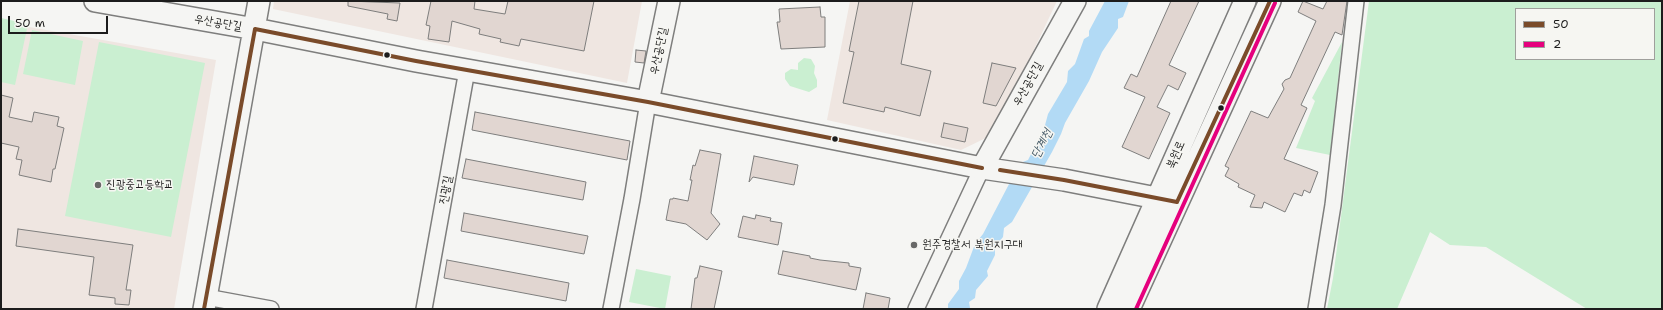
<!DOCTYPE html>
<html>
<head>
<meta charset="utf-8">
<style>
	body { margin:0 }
	#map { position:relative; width:1663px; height:310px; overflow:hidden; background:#f5f5f3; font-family:"Shantell Sans",sans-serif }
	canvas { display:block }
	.frame { position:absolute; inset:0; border:2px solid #1c1c1c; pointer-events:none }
	.legend { position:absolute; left:1515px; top:8px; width:140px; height:52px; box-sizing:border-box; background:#f6f6f2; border:1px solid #9f9f9c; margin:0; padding:5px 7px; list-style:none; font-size:12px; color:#1c1c1c }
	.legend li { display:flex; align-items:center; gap:8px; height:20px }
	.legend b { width:20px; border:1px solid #9f9f9c }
	.scale { position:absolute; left:8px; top:16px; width:100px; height:18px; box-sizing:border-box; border:2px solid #1c1c1c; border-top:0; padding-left:5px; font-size:12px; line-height:14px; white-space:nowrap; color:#1c1c1c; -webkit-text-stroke:3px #f6f6f2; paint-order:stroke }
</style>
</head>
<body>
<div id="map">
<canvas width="1663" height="310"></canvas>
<div class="frame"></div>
<ul class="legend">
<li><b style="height:5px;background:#7a4b2a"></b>50</li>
<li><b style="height:5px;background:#e5007d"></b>2</li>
</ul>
<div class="scale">50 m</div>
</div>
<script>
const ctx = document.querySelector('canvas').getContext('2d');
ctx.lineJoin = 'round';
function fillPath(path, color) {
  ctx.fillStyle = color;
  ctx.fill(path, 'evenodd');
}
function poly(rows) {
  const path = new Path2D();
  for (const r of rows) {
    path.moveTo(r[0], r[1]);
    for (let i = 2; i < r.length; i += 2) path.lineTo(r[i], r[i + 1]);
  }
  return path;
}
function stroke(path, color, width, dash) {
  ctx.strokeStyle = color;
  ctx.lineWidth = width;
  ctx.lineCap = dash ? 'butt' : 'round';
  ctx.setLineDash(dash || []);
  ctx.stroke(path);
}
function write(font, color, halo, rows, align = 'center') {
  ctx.font = font + ' "Shantell Sans","Poor Story",sans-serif';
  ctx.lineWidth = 3;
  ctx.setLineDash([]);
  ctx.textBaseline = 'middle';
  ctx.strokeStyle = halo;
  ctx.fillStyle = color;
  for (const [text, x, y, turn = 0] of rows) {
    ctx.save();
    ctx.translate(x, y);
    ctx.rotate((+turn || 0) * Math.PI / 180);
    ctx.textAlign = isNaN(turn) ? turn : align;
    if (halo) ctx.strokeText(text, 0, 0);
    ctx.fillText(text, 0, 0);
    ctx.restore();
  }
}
fillPath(poly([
	[274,1,642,1,627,83,273,9],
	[850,1,1057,1,994,134,961,150,827,120],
	[1,22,216,60,174,309,1,309]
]), '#efe6e1');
fillPath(poly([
	[1369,1,1662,1,1662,309,1587,309,1486,247,1450,245,1430,232,1397,309,1327,309,1333,278],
	[1516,9,1654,9,1654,59,1516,59],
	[1,18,28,24,15,85,1,82],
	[32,30,83,41,75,85,23,74],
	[99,42,205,63,171,237,65,216],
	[1342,42,1330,155,1296,148,1315,101,1312,98],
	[804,58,811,59,815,66,814,73,817,80,817,87,809,92,790,86,785,79,785,73,791,69,798,70,798,63],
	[636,269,671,276,665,309,629,302]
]), '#caefd1');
fillPath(poly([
	[1105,1,1129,1,1123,17,1118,19,1118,28,1102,52,1089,81,1065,123,1061,134,1052,152,1012,222,1004,228,1003,237,995,247,995,255,987,271,988,276,976,290,975,298,969,302,970,308,948,309,948,304,959,289,959,281,966,268,975,244,983,234,1020,163,1028,160,1044,129,1048,114,1067,82,1068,71,1075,64,1084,39,1089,36,1089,31]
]), '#b2daf5');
const building = poly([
	[348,1,400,3,397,21,387,19,388,14,348,6,348,1],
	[431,1,475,1,474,9,505,14,508,1,594,1,584,51,521,39,519,46,500,42,501,39,479,34,480,29,452,21,449,42,428,39,430,26,426,25,431,1],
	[859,1,913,1,901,64,931,71,920,116,885,107,884,112,843,103,854,52,849,51,859,1],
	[1171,1,1199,1,1169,65,1186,73,1178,90,1168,85,1157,107,1170,113,1149,159,1122,147,1145,97,1124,88,1131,74,1137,77,1171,1],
	[1303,1,1323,9,1327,1,1347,1,1342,35,1335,32,1301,105,1307,108,1284,159,1318,172,1310,193,1304,190,1302,196,1294,193,1285,212,1264,202,1262,208,1250,207,1255,195,1238,187,1239,184,1225,176,1229,168,1225,166,1251,111,1268,118,1284,89,1282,84,1285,80,1290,78,1316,21,1298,12,1303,1],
	[820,7,821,17,825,17,825,47,781,49,777,22,780,22,779,9,820,7],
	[636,50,646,51,644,63,635,62,636,50],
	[992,63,1016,68,996,106,983,103,992,63],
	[1,95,13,98,9,117,32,122,34,112,59,117,57,126,64,128,55,169,53,169,51,182,19,175,22,160,16,159,19,147,1,143,1,95],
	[475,112,630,141,627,160,472,130,475,112],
	[944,123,968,128,965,142,941,137,944,123],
	[700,150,721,154,711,213,720,224,707,240,686,224,666,220,670,199,673,199,673,198,688,201,692,180,690,180,693,165,695,166,700,150],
	[754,156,798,165,794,185,753,177,749,182,754,156],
	[466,159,586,182,583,200,462,178,466,159],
	[464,213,588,236,584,254,461,231,464,213],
	[756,215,771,218,770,221,782,223,778,245,738,237,743,216,755,219,756,215],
	[18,229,133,245,126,290,131,290,129,305,115,304,115,298,89,295,94,257,16,246,18,229],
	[783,251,810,256,810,258,820,260,849,263,849,266,861,268,856,290,778,274,783,251],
	[447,260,569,283,566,301,444,278,447,260],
	[700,266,722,271,714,309,691,309,695,278,697,278,700,266],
	[866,293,890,298,888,309,863,309,866,293]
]);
fillPath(building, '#e1d6d1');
stroke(building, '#7e7e7d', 1);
const street = poly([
	[206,297,271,309],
	[424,309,467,70],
	[611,309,632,199,648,102],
	[916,309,982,168],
	[1316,309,1333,205,1356,1]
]);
const secondary = poly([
	[95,1,255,29,416,61,648,102,982,168,1064,180,1177,202],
	[648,102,669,1],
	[982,168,1075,1],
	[204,309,259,1],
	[1108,309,1245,1],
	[1129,309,1270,1]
]);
stroke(street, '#7e7e7d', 18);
stroke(secondary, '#7e7e7d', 24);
stroke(street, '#f5f5f3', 15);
stroke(secondary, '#f5f5f3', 21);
stroke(poly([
	[255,29,416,61,648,102,982,168],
	[1000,170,1064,180,1177,202],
	[1177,202,1270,1],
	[204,309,255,29]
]), '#7a4b2a', 4);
stroke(poly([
	[1136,309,1275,3]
]), '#e5007d', 4);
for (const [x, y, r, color] of [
	[387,55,3.5,"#1c1c1c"],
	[1221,108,3.5,"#1c1c1c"],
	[835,139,3.5,"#1c1c1c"],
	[98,185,4,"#686867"],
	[914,245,4,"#686867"]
]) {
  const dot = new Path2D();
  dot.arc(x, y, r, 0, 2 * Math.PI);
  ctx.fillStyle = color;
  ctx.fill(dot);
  stroke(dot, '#f6f6f2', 1.5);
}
write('12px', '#1c1c1c', '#f6f6f2', [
	["우산공단길",218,23,10],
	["우산공단길",659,51,-78],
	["우산공단길",1028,84,-61],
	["북원로",1176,155,-66],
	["진광길",446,190,-80]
]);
write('12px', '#1c1c1c', '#f6f6f2', [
	["진광중고등학교",106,185],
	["원주경찰서 북원지구대",922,245]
], 'left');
write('italic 13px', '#475b68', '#f6f6f2', [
	["단계천",1042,144,-63]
]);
</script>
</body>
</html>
